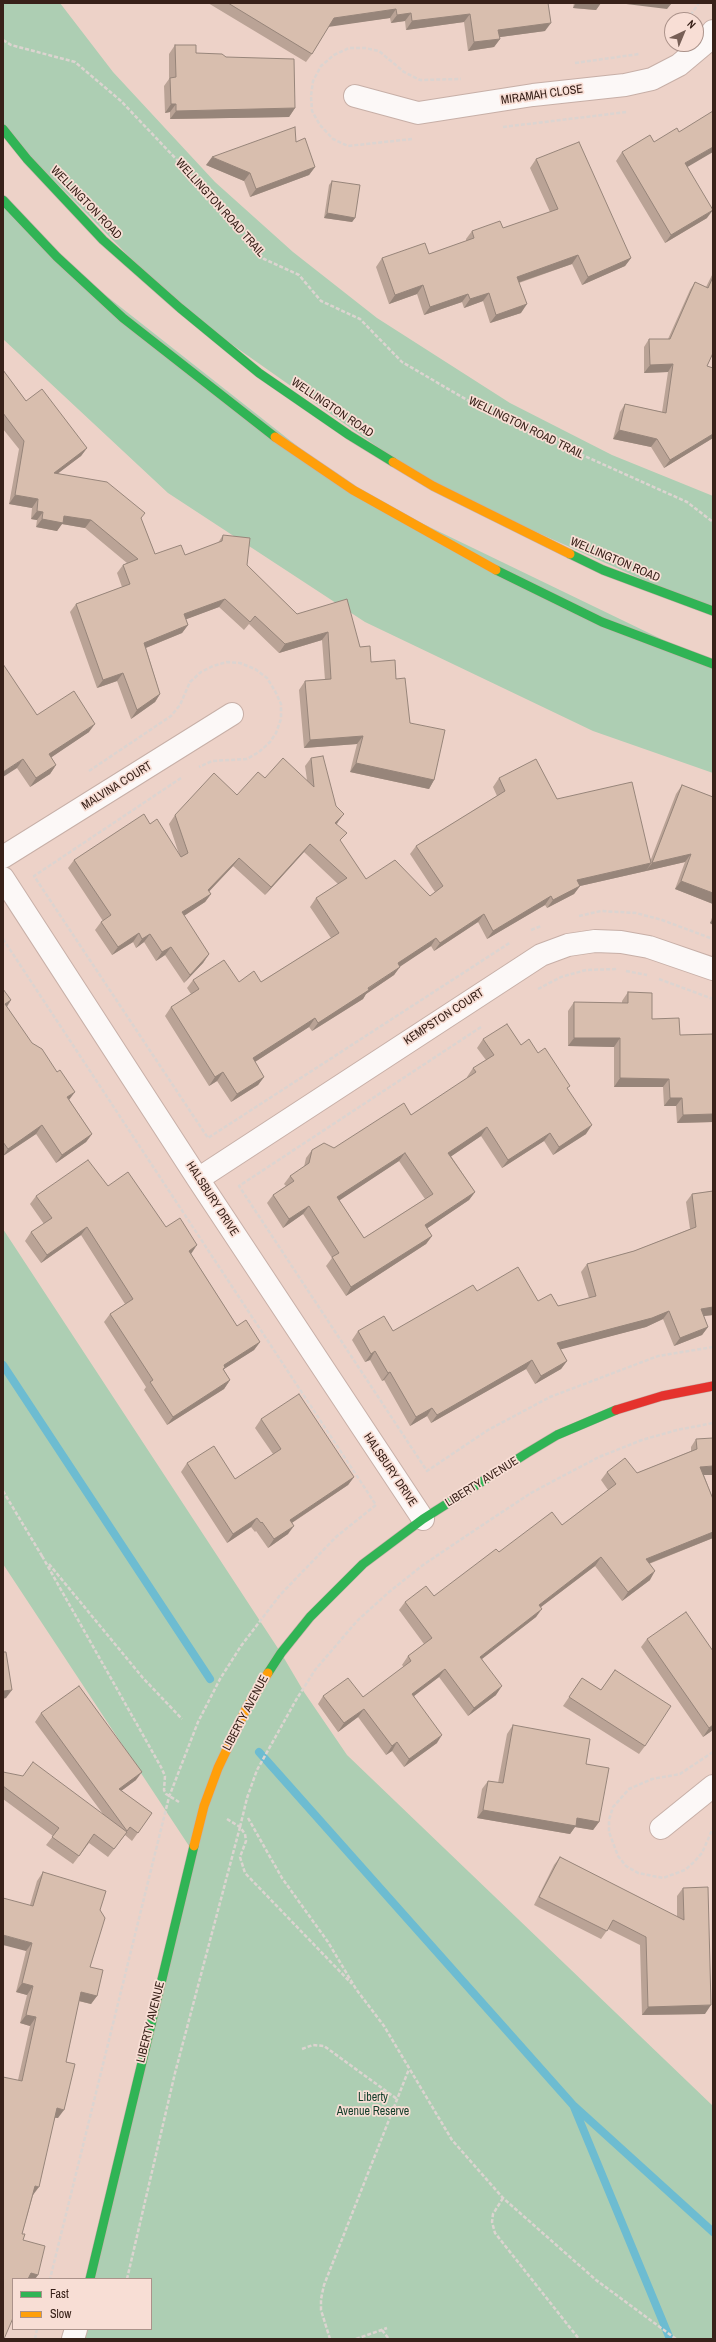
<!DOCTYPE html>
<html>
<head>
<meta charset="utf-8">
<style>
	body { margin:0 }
	#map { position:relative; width:716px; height:2342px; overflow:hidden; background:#edd2c8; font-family:"Archivo Narrow",sans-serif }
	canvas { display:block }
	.frame { position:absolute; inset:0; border:4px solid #382119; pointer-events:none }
	.legend { position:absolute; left:12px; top:2278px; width:140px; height:52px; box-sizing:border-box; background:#f8ded5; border:1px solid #ab928a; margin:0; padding:5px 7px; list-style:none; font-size:12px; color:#382119 }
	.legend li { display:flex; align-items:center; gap:8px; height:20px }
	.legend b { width:20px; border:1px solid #ab928a }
	.north { position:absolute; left:664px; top:12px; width:40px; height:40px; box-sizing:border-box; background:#f8ded5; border:1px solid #ab928a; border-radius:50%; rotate:44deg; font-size:11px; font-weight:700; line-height:16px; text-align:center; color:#382119 }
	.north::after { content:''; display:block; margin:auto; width:14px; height:18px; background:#775f56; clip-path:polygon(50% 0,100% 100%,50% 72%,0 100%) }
</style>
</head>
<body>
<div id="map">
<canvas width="716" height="2342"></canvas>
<div class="frame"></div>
<ul class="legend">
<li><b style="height:5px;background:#30b455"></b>Fast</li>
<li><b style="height:5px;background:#ff9f0a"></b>Slow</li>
</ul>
<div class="north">N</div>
</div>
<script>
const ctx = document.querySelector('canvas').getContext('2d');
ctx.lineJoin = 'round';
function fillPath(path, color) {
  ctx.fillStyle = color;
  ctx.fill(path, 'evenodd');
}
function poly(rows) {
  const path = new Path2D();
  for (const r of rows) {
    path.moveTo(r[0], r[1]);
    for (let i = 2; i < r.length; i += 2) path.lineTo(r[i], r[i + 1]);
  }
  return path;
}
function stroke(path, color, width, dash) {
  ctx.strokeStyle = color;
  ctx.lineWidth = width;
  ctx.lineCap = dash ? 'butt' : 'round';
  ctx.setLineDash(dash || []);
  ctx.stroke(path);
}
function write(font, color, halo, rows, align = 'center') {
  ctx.font = font + ' "Archivo Narrow",sans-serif';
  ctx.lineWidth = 3.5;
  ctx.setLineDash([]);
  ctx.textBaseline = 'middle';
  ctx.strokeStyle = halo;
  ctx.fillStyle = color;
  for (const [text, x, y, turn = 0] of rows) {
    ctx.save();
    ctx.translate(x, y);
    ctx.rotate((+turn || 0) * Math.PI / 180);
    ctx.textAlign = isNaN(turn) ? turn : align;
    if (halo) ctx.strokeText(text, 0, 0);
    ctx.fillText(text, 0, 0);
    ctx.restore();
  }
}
fillPath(poly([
	[3,3,60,3,113,72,215,182,293,252,377,318,510,403,612,455,713,496,713,611,433,486,180,308,3,129],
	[3,200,57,257,353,490,713,664,713,773,593,731,365,622,168,493,3,339],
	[3,1229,281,1653,304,1692,347,1755,713,2106,713,2339,73,2339,76,2329,151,2329,151,2279,90,2279,193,1852,3,1564]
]), '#adceb3');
stroke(poly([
	[3,1365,210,1679],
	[259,1752,573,2105,713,2232],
	[574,2107,670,2339]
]), '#6dbcd1', 8);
const street = poly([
	[355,96,418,113,533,95,625,85,652,79,679,65,704,44,713,31],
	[3,857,232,714],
	[3,878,198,1179,423,1519],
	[198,1179,541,955,568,945,595,941,621,942,649,947,713,969],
	[661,1828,713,1786],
	[73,2339,76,2329]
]);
const fast = poly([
	[3,129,27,159,103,240,180,308,259,373,349,435,393,462],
	[3,200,57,257,123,318,275,437],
	[570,554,603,570,713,611],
	[496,570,602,622,713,664],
	[268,1673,281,1653,310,1617,363,1564,423,1519,527,1453,557,1435,616,1410],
	[90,2279,194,1846]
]);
const slow = poly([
	[275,437,353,490,496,570],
	[393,462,433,486,570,554],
	[194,1846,204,1806,218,1768,247,1707,268,1673]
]);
const jam = poly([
	[616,1410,662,1396,713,1386]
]);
stroke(street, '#c7afa7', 24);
stroke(fast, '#c7afa7', 10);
stroke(slow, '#c7afa7', 10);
stroke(jam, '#c7afa7', 10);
stroke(poly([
	[687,20,699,3],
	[3,40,11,45,75,62,121,101,214,199,264,259,299,275,321,301,360,319,402,362,491,414,687,502,713,522],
	[575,63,639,54],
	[503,127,627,112],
	[412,139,348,146,333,139,320,125,312,111,311,96,313,81,321,66,334,55,349,48,365,48,379,51,404,72,420,80,461,79],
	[89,771,171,716,180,705,190,682,201,672,213,666,227,662,240,663,255,669,267,678,275,691,281,704,281,719,276,733,270,742,259,752,247,759,212,761,199,767],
	[181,778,34,876,208,1138,511,942],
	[579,916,601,911,636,913,662,920,713,939],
	[531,930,541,926],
	[3,939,376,1505,336,1537,280,1595,241,1646,220,1679,198,1722,169,1797,50,2279],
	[626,971,647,975],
	[659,979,713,999],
	[538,989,561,977,586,970,617,969],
	[481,1027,239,1186,427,1471,488,1430,550,1397,658,1356,713,1347],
	[3,1491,42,1556],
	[42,1556,161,1767,165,1776,164,1790,166,1794,179,1802],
	[49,1564,143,1678,182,1719],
	[713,1752,680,1774,652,1779,629,1789,613,1807,609,1820,609,1832,618,1856,626,1866,638,1873,663,1878,685,1870,694,1862,702,1853,713,1828],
	[247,1798,257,1770,296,1700,315,1670,357,1621,389,1592,423,1565,481,1526,531,1493,559,1478,599,1457,642,1440,677,1430,713,1423],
	[248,1818,282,1878,328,1942,356,1989,384,2026,452,2140,503,2198,596,2280,676,2339],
	[227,1819,240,1827,245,1834,246,1841,240,1857,245,1873,352,1984],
	[302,2049,313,2045,324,2046,397,2099],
	[503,2198,493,2214,492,2222,495,2233,579,2339],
	[127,2279,175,2073,240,1827],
	[382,2330,389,2339],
	[35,2339,37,2329],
	[330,2339,321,2310,321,2299,324,2285,409,2069],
	[356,2339,387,2328]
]), '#dcd4d0', 2.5, [4, 2]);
stroke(street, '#fcf8f7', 22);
stroke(fast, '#30b455', 9);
stroke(slow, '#ff9f0a', 9);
stroke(jam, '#e5322d', 9);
stroke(poly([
	[240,1827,247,1798]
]), '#dcd4d0', 2.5, [4, 2]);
fillPath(poly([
	[208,3,548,3,545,31,500,37,500,39,494,47,468,51,464,22,406,30,405,21,391,23,390,18,329,26,312,54,306,62],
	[574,3,601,3,596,10,573,8],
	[175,45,196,53,226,57,295,108,289,117,170,119,170,112,165,113,164,86,169,79,169,54],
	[296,142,315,167,309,175,250,197,244,181,206,165],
	[654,142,687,167,707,218,665,243,616,161,622,152],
	[536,159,631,258,625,266,582,285,572,264,519,283,521,313,490,323,483,301,464,308,462,302,424,315,417,294,389,304,376,267,382,258,429,254,466,241,466,239,472,231,503,228,550,212,530,168],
	[332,181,355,218,352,222,324,218,329,185],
	[713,273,713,353,707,366,713,438,664,468,651,447,613,439,620,412,625,404,662,412,668,372,644,373,644,347,649,339,668,339,690,290,695,282,706,287],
	[3,370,26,401,87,448,81,456,58,473,141,518,155,554,185,555,218,543,223,535,247,565,297,614,360,647,371,662,396,679,410,723,434,780,429,789,350,772,357,744,304,748,299,690,305,681,325,680,322,640,279,653,249,624,244,630,219,607,186,619,188,625,182,633,146,648,160,694,155,702,131,719,117,681,97,688,70,612,76,604,122,587,117,573,123,565,127,563,85,528,62,524,57,531,36,527,37,520,31,519,32,508,9,504,19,449,3,429],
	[37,715,89,732,51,757,56,765,50,774,30,787,17,768],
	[311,758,338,822,337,824,340,842,366,879,430,896,435,892,410,854,416,846,497,796,493,787,499,778,557,799,651,859,676,794,682,785,713,797,713,904,675,889,685,862,646,871,646,870,646,871,580,886,574,894,547,908,545,905,487,939,478,922,434,951,431,946,400,966,394,975,366,994,363,999,312,1031,309,1027,255,1062,264,1077,258,1085,231,1102,217,1081,209,1086,165,1016,171,1007,191,994,187,988,193,980,239,982,261,982,331,938,310,907,316,898,338,884,304,852,265,895,233,866,209,891,211,894,205,902,184,916,209,954,203,963,184,983,165,955,156,961,144,942,136,948,133,942,112,955,95,930,101,922,103,921,68,868,74,860,150,824,179,854,169,824,175,815,237,795,265,778,307,780,305,766],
	[713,915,713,925,710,923],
	[3,989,11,1000,7,1007,92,1134,86,1142,56,1163,36,1134,3,1156],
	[628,992,652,1019,680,1035,713,1034,713,1122,677,1123,676,1106,664,1106,663,1087,614,1087,614,1047,568,1046,568,1011,574,1002,622,1003,622,1001],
	[483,1039,521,1045,538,1053,568,1089,586,1134,553,1155,544,1141,502,1168,481,1136,451,1156,475,1192,469,1200,427,1228,432,1236,426,1244,346,1296,326,1266,332,1258,303,1214,283,1228,267,1203,273,1195,286,1186,284,1184,290,1176,304,1167,306,1158,312,1150,334,1148,411,1115,468,1078,467,1077,473,1068,486,1060,477,1048],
	[399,1161,425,1199,364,1238,339,1200],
	[108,1186,166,1227,191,1254,237,1326,260,1342,254,1350,224,1369,224,1370,230,1380,224,1389,167,1425,144,1390,146,1387,104,1322,110,1314,125,1304,81,1235,41,1263,25,1241,31,1232,44,1224,30,1204,36,1196],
	[713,1191,713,1315,704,1316,708,1327,702,1335,674,1346,663,1319,646,1327,560,1349,567,1361,561,1369,535,1384,526,1369,431,1423,427,1416,410,1426,384,1380,382,1381,370,1360,365,1362,352,1340,358,1331,393,1331,477,1291,538,1301,558,1306,589,1298,581,1272,587,1264,634,1251,690,1229,686,1202,692,1194],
	[261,1419,354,1477,348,1485,292,1523,288,1534,268,1548,256,1531,255,1532,251,1527,227,1543,181,1472,187,1463,235,1479,273,1454,255,1428],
	[696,1439,704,1475,713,1499,713,1538,649,1564,650,1580,622,1601,595,1566,541,1607,536,1617,482,1659,496,1695,468,1716,439,1677,414,1696,437,1743,404,1767,392,1751,386,1755,358,1717,338,1732,318,1704,323,1696,363,1697,404,1667,402,1665,408,1656,424,1644,399,1610,405,1602,434,1596,499,1552,562,1525,608,1490,601,1480,607,1472,637,1473,691,1451,691,1447],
	[647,1639,713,1730,703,1737,641,1647],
	[615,1670,645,1746,639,1754,563,1706,582,1678,601,1690],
	[41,1713,136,1780,121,1791,152,1813,132,1841,125,1835,108,1857,89,1843,73,1864,46,1845,53,1836,3,1799,3,1772,103,1814,35,1722],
	[513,1725,586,1764,599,1822,593,1830,575,1827,570,1834,477,1818,482,1789,488,1781,498,1783,507,1734],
	[560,1857,677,1917,677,1896,683,1888,705,2014,642,2015,640,1945,608,1929,601,1939,534,1905,554,1865],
	[43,1872,100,1910,90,1967,97,1996,91,2004,79,2001,66,2062,58,2118,55,2118,22,2234,23,2240,38,2275,35,2279,13,2279,18,2080,30,2026,20,2023,27,1995,16,1992,26,1951,30,1905,37,1881]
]), '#baa396');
fillPath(poly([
	[576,3,601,3,596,10,573,8],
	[618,3,672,3,667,9],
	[396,9,390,18,328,27,334,18],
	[411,13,405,21,391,23,397,15],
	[470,14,464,22,406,30,412,21],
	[551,23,545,31,493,38,498,30],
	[500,39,494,47,468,51,474,42],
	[171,104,176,104,170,112,165,113],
	[295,108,289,117,170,119,176,111],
	[713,147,713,152,679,172,685,163],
	[212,157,250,173,244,181,206,165],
	[315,167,309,175,250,197,256,189],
	[713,210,707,218,665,243,671,235],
	[327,213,355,218,352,222,324,218],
	[578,255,572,264,511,285,517,277],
	[631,258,625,266,582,285,588,277],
	[423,285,417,294,389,304,395,295],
	[489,293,483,301,464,308,470,299],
	[468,294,462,302,424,315,430,307],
	[527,304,521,313,490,323,496,315],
	[673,364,668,372,644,373,650,365],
	[619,430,657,439,651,447,613,439],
	[713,434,713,438,664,468,670,460],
	[87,448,81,456,48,481,54,473],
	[15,495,38,499,32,508,9,504],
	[37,511,43,512,37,520,31,519],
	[64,516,91,520,85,528,62,524,57,531,36,527,42,519],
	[225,599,219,607,179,622,184,614],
	[188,625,182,633,138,651,144,643],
	[328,632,322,640,279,653,285,644],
	[123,673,117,681,97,688,103,680],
	[160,694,155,702,131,719,137,710],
	[95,724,89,732,43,763,49,754],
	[363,736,357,744,304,748,310,740],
	[23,759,17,768,3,777,3,772],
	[356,763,434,780,429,789,350,772],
	[56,765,50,774,30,787,36,778],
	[344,814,338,822,330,831,335,823],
	[310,844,304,852,265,895,271,887],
	[691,854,685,862,646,871,652,863],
	[239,858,233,866,203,898,208,890],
	[651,863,646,871,580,886,574,894,547,908,553,900,577,880],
	[681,881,713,893,713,904,675,889],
	[211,894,205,902,176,921,182,912],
	[551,896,545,905,487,939,493,931],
	[484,914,478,922,434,951,440,943],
	[713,919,713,925,710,923],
	[139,933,133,942,112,955,118,947],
	[150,934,144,942,136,948,142,939],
	[436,938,431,946,392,972,398,963],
	[171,947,165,955,156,961,162,952],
	[209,954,203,963,184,983,190,975],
	[400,967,394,975,366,994,363,999,312,1031,318,1023],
	[11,1000,5,1009,5,1004],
	[315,1018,309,1027,247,1067,253,1058],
	[574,1038,620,1038,614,1047,568,1046],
	[223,1072,217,1081,209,1086,215,1077],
	[264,1077,258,1085,231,1102,237,1094],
	[620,1078,669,1079,663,1087,614,1087],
	[75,1092,69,1100,67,1097],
	[670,1098,682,1098,676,1106,664,1106],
	[713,1114,713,1122,677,1123,683,1115],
	[42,1125,36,1134,3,1156,8,1149],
	[592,1125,586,1134,553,1155,559,1147],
	[487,1127,481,1136,443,1162,448,1153],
	[550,1133,544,1141,502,1168,508,1160],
	[92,1134,86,1142,56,1163,62,1155],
	[405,1153,399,1161,331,1206,337,1197],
	[475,1192,469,1200,419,1234,425,1225],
	[309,1206,303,1214,283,1228,289,1219],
	[87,1227,81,1235,41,1263,47,1255],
	[432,1236,426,1244,346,1296,351,1287],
	[197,1245,191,1254,183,1259,189,1251],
	[713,1307,713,1315,695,1317,701,1309],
	[669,1311,663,1319,646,1327,551,1352,557,1343],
	[708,1327,702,1335,674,1346,680,1338],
	[260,1342,254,1350,224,1369,219,1376,224,1365],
	[375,1351,370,1360,365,1362,371,1354],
	[532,1360,526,1369,431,1423,437,1415],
	[567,1361,561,1369,535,1384,541,1376],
	[390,1372,384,1380,382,1381,388,1373],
	[230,1380,224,1389,167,1425,173,1417],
	[432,1408,427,1416,410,1426,416,1417],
	[713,1466,713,1475,695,1475,700,1467],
	[354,1477,348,1485,284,1528,290,1520],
	[257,1518,251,1527,227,1543,233,1534],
	[294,1526,288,1534,268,1548,274,1539],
	[713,1532,713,1538,640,1567,646,1559],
	[601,1557,595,1566,533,1613,539,1605],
	[655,1571,650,1580,622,1601,628,1592],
	[542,1609,536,1617,474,1665,480,1657],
	[445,1669,439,1677,406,1702,412,1694],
	[502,1686,496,1695,468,1716,474,1708],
	[12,1690,6,1698,3,1699,3,1691],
	[364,1709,358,1717,338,1732,344,1723],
	[713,1725,713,1730,703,1737,709,1728],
	[442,1735,437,1743,404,1767,409,1759],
	[397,1742,392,1751,386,1755,392,1746],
	[142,1772,136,1780,113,1797,119,1789],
	[483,1810,577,1818,599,1822,593,1830,575,1827,570,1834,477,1818],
	[3,1935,32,1943,26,1951,3,1945],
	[22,1983,33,1986,27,1995,16,1992],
	[81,1992,97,1996,91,2004,75,2000],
	[711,2005,705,2014,642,2015,648,2007],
	[26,2015,36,2017,30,2026,20,2023],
	[57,2108,64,2110,58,2118,51,2117],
	[35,2186,39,2187,33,2195,29,2194],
	[31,2273,38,2275,35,2279,26,2279]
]), '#97857a');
const building = poly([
	[228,3,548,3,551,23,498,30,500,39,474,42,470,14,412,21,411,13,397,15,396,9,334,18,312,54,228,3],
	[175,45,196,45,196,53,222,54,226,57,294,59,295,108,176,111,176,104,171,104,170,78,176,77,175,45],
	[713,111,713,147,685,163,713,210,671,235,622,152,650,135,654,142,677,128,679,132,713,111],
	[295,127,296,142,305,138,315,167,256,189,250,173,212,157,295,127],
	[579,142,631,258,588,277,578,255,517,277,527,304,496,315,489,293,470,299,468,294,430,307,423,285,395,295,382,258,425,243,429,254,474,238,472,231,500,221,503,228,558,209,536,159,579,142],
	[332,181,360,185,355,218,327,213,332,181],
	[713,277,713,353,707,366,713,368,713,434,670,460,657,439,619,430,625,404,666,413,673,364,650,365,649,339,670,339,695,282,708,288,713,277],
	[3,370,26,401,42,389,87,448,54,473,107,482,145,513,141,518,155,554,181,545,185,555,222,541,223,535,250,538,247,565,297,614,347,599,360,647,370,646,371,662,395,660,396,679,405,678,410,723,445,730,434,780,356,763,363,736,310,740,305,681,331,679,328,632,285,644,255,616,250,622,225,599,184,614,188,625,144,643,160,694,137,710,123,673,103,680,76,604,130,584,123,565,138,559,91,520,64,516,63,523,42,519,43,512,37,511,38,499,15,495,24,441,3,413,3,370],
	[3,664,37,715,74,691,95,724,49,754,56,765,36,778,23,759,3,772,3,664],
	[323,756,336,806,344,814,335,823,347,833,340,840,366,879,395,860,430,896,443,886,416,846,505,791,499,778,536,759,557,799,632,782,651,863,577,880,580,886,553,900,551,896,493,931,484,914,440,943,436,938,398,963,400,967,368,988,369,990,318,1023,315,1018,253,1058,264,1077,237,1094,223,1072,215,1077,171,1007,199,989,193,980,224,960,239,982,254,971,261,982,339,933,316,898,347,878,310,844,271,887,239,858,208,890,211,894,182,912,209,954,190,975,171,947,162,952,150,934,142,939,139,933,118,947,101,922,111,915,74,860,144,814,150,824,157,819,181,857,188,853,175,815,214,773,237,795,258,772,265,778,283,758,314,787,311,758,323,756],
	[682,785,713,797,713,893,681,881,691,854,652,863,682,785],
	[3,989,11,1000,5,1004,32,1043,42,1049,57,1072,60,1070,75,1092,67,1097,92,1134,62,1155,42,1125,8,1149,3,1142,3,989],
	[628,992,652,993,652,1019,679,1018,680,1035,713,1034,713,1114,683,1115,682,1098,670,1098,669,1079,620,1078,620,1038,574,1038,574,1002,628,1003,628,992],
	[507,1024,521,1045,529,1039,538,1053,545,1048,570,1086,567,1088,592,1125,559,1147,550,1133,508,1160,487,1127,448,1153,475,1192,425,1225,432,1236,351,1287,332,1257,339,1253,309,1206,289,1219,273,1195,294,1181,290,1176,309,1163,312,1150,324,1143,334,1148,404,1103,411,1115,476,1072,473,1068,494,1055,483,1039,507,1024],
	[405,1153,433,1194,364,1238,337,1197,405,1153],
	[88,1160,108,1186,128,1172,166,1227,180,1218,197,1245,189,1251,237,1326,246,1320,260,1342,224,1365,225,1368,223,1369,230,1380,173,1417,150,1382,153,1380,110,1314,133,1299,87,1227,47,1255,31,1232,52,1218,36,1196,88,1160],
	[713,1191,713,1307,701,1309,708,1327,680,1338,669,1311,652,1318,557,1343,567,1361,541,1376,532,1360,437,1415,432,1408,416,1417,390,1372,388,1373,375,1351,371,1354,358,1331,384,1316,393,1331,473,1285,477,1291,518,1267,538,1301,551,1294,558,1306,596,1296,587,1264,634,1251,696,1227,692,1194,713,1191],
	[299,1394,354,1477,290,1520,294,1526,274,1539,262,1522,261,1523,257,1518,233,1534,187,1463,214,1446,235,1479,281,1449,261,1419,299,1394],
	[713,1438,713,1466,700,1467,713,1499,713,1532,646,1559,655,1571,628,1592,601,1557,539,1605,542,1609,480,1657,502,1686,474,1708,445,1669,412,1694,442,1735,409,1759,397,1742,392,1746,364,1709,344,1723,323,1696,348,1678,363,1697,411,1661,408,1656,432,1638,405,1602,426,1586,434,1596,496,1549,499,1552,552,1512,562,1525,616,1484,607,1472,625,1458,637,1473,697,1449,696,1439,713,1438],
	[686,1612,713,1651,713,1725,709,1728,647,1639,686,1612],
	[3,1652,6,1652,12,1690,3,1691,3,1652],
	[615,1670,671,1706,645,1746,569,1697,582,1678,601,1690,615,1670],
	[79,1686,142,1772,119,1789,152,1813,138,1833,130,1827,127,1831,41,1713,79,1686],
	[513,1725,590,1739,586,1764,609,1768,599,1822,577,1818,576,1826,483,1810,488,1781,503,1783,513,1725],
	[33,1762,127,1832,114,1849,94,1834,79,1856,52,1837,59,1828,3,1786,3,1772,23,1776,33,1762],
	[560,1857,684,1920,683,1888,708,1887,711,2005,648,2007,646,1937,613,1920,607,1931,539,1897,560,1857],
	[43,1872,106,1891,100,1910,105,1918,90,1967,103,1970,97,1996,81,1992,66,2062,75,2064,64,2110,57,2108,39,2187,35,2186,22,2234,25,2234,23,2240,45,2246,38,2275,31,2273,28,2279,13,2279,13,2318,4,2339,3,2339,3,2077,22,2081,36,2017,26,2015,33,1986,22,1983,32,1943,3,1935,3,1898,33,1906,43,1872]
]);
fillPath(building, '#d8beae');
stroke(building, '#97857a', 1);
write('12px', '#382119', '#f8ded5', [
	["MIRAMAH CLOSE",542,95,-8],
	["WELLINGTON ROAD",86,203,46],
	["WELLINGTON ROAD TRAIL",220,208,48],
	["WELLINGTON ROAD",332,408,34],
	["WELLINGTON ROAD TRAIL",526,428,26],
	["WELLINGTON ROAD",615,560,23],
	["MALVINA COURT",117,786,-32],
	["KEMPSTON COURT",444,1017,-33],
	["HALSBURY DRIVE",212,1199,57],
	["HALSBURY DRIVE",390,1470,56],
	["LIBERTY AVENUE",482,1482,-32],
	["LIBERTY AVENUE",246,1713,-62],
	["LIBERTY AVENUE",151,2022,-76]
]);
write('12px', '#123d2a', '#f8ded5', [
	["Liberty",373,2098],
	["Avenue Reserve",373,2112]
]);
</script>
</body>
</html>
